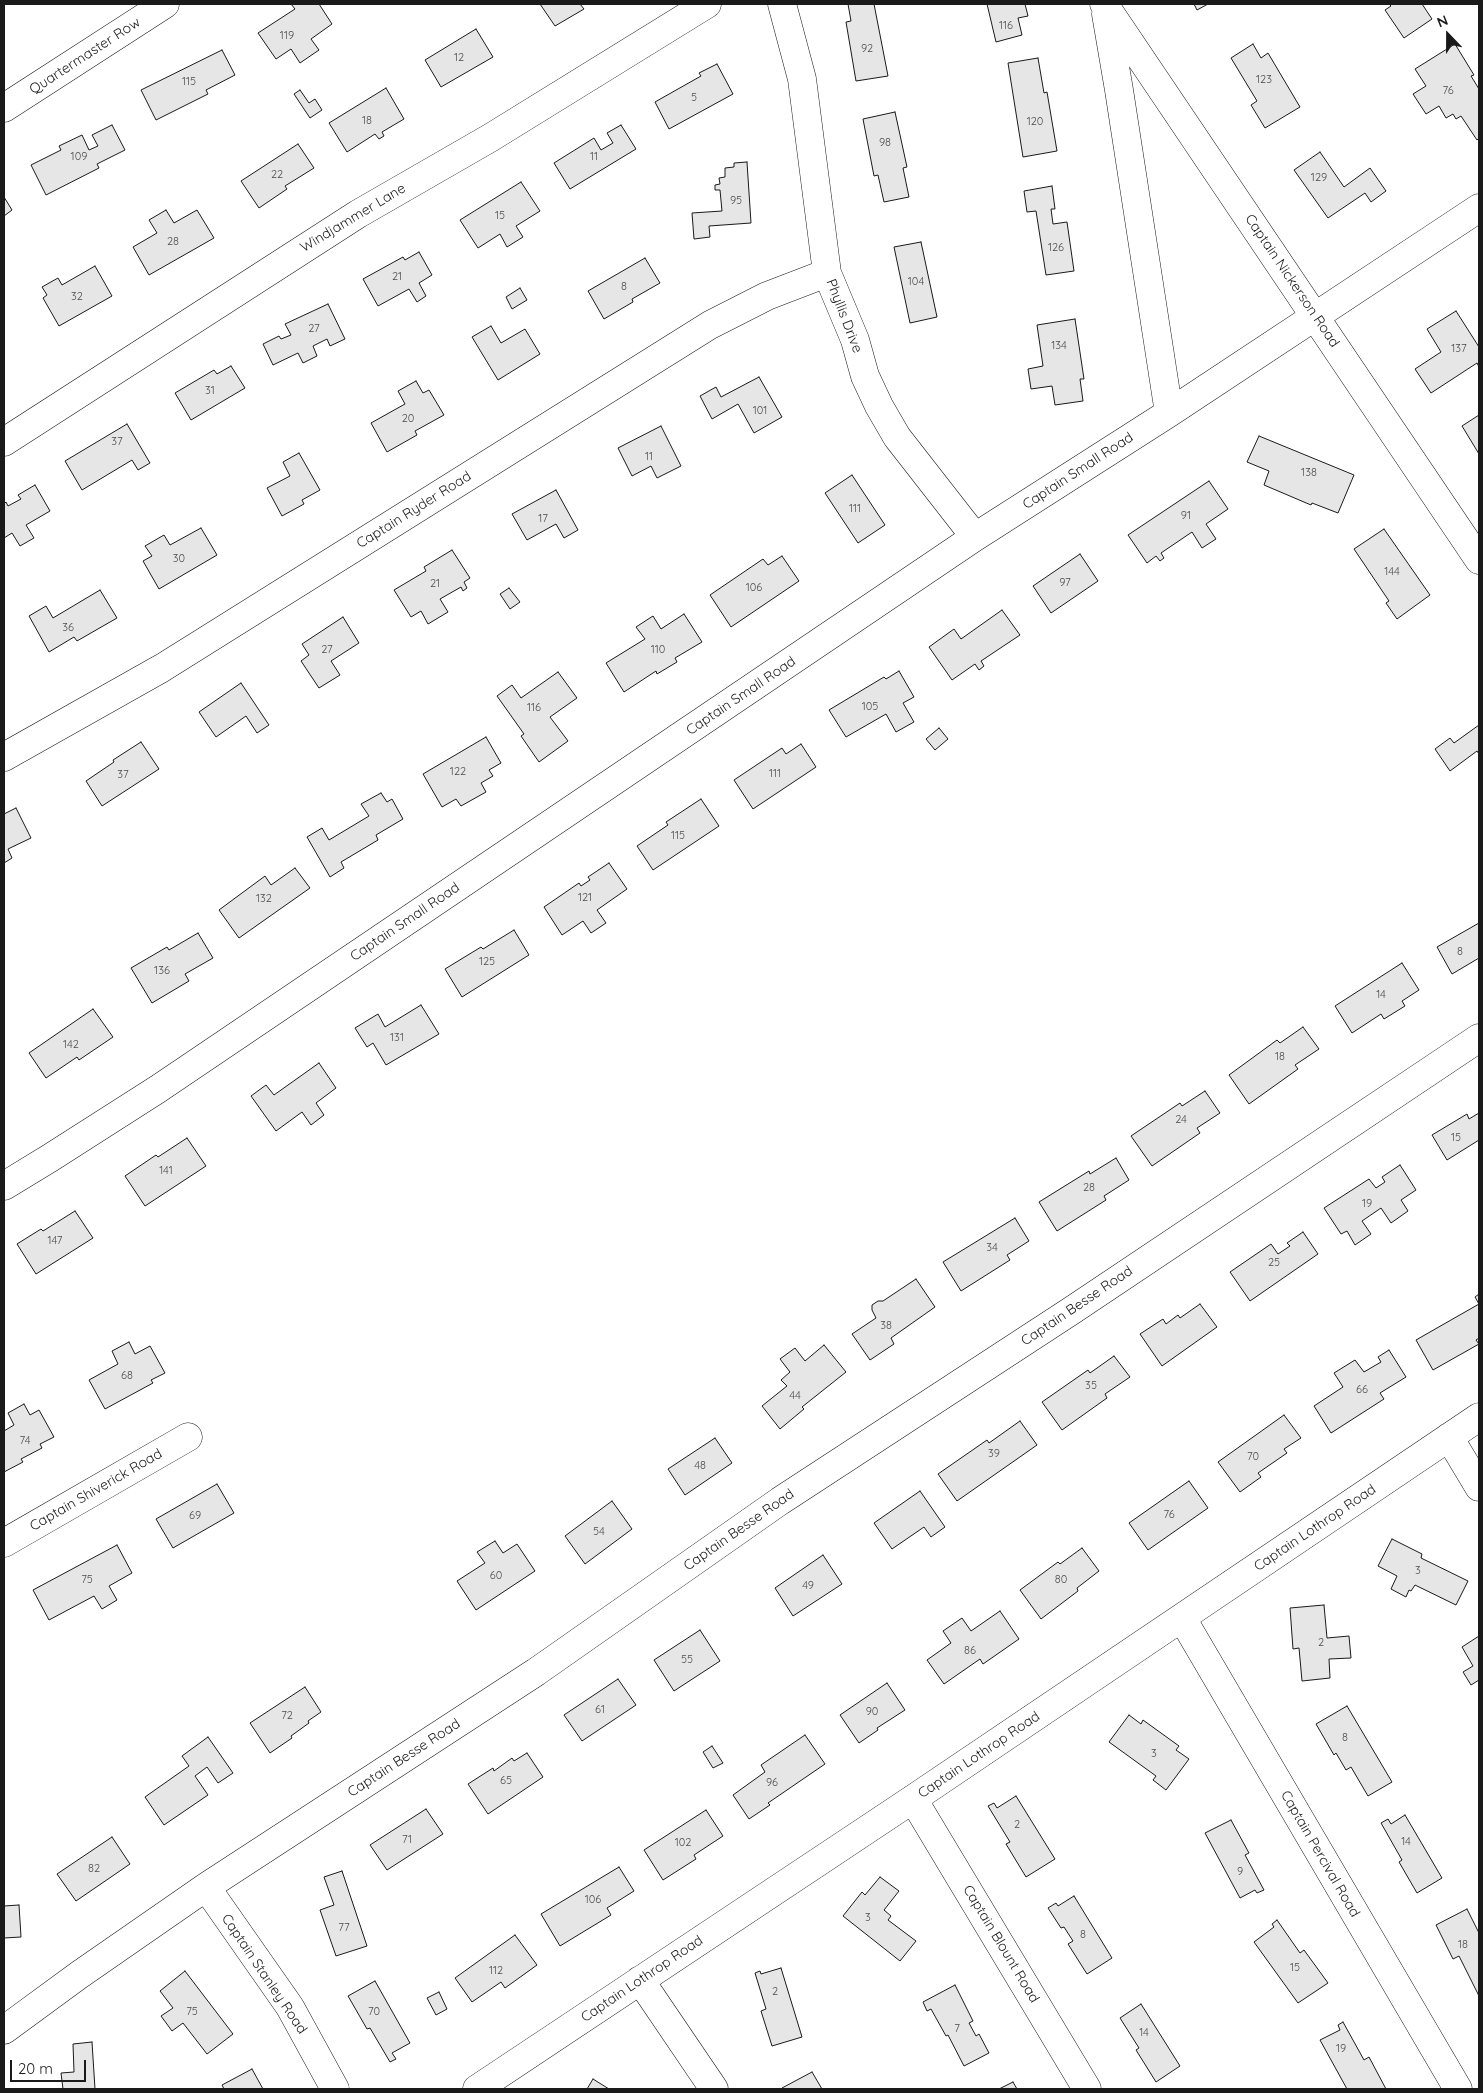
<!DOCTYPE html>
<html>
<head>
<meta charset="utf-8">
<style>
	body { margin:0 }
	#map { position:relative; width:1483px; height:2093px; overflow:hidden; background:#fff; font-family:Quicksand,sans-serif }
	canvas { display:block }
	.frame { position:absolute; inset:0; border:5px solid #1a1a1a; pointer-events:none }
	.north { position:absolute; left:1423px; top:10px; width:50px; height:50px; -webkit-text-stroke:4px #fff; paint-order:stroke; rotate:338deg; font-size:14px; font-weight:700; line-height:20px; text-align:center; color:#1a1a1a }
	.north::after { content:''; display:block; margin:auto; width:18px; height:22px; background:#1a1a1a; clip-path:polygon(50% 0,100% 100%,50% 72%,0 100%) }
	.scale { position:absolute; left:10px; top:2060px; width:76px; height:22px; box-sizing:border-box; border:2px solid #1a1a1a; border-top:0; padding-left:6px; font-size:15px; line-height:18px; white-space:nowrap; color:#1a1a1a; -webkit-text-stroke:4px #fff; paint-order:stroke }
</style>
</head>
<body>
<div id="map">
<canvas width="1483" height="2093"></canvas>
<div class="frame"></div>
<div class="north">N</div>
<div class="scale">20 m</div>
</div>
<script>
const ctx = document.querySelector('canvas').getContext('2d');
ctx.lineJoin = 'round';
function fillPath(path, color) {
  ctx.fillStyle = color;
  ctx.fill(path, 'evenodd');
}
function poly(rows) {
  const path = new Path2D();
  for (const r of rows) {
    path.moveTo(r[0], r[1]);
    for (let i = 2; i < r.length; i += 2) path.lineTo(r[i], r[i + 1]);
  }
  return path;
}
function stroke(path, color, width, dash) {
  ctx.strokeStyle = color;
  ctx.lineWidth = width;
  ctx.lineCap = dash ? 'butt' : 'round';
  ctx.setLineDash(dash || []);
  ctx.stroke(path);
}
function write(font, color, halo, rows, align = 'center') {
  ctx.font = font + ' Quicksand,sans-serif';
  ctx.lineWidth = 4;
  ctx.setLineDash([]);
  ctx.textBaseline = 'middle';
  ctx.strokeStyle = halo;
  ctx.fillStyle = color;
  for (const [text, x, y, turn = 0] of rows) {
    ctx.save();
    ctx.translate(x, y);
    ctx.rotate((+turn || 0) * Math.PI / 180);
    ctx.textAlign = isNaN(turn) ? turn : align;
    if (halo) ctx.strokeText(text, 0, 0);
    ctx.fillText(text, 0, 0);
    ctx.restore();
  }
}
const building = poly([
	[291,4,319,4,332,24,311,39,319,50,300,63,291,49,276,59,258,33,295,9,291,4],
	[540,4,580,4,584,9,555,26,540,4],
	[848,4,874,4,888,76,856,81,846,22,851,21,848,4],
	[987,4,1025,4,1028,16,1018,18,1022,35,996,42,987,4],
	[1194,4,1208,4,1197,10,1194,4],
	[1389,4,1422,4,1432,19,1404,38,1385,10,1391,6,1389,4],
	[476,29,493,57,441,87,425,60,476,29],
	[1253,44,1261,58,1268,53,1300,107,1265,128,1251,105,1257,101,1231,58,1253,44],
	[1455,44,1474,75,1471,76,1479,89,1479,138,1477,140,1461,116,1456,119,1453,114,1446,118,1439,106,1426,114,1413,94,1426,86,1415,69,1455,44],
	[222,50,235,75,206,90,208,94,156,120,141,90,222,50],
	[1038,58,1044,93,1047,92,1057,151,1023,157,1008,63,1038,58],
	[717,64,733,94,669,129,655,102,701,76,699,73,717,64],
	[386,88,404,119,382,132,384,136,379,139,375,134,347,152,329,123,386,88],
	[300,90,309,103,315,99,322,110,310,118,294,94,300,90],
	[895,112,907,167,903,168,909,197,884,202,878,175,874,176,863,119,895,112],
	[112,125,125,150,97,164,99,168,46,195,31,165,61,150,59,146,82,135,89,150,98,146,92,135,112,125],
	[621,125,636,149,570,189,554,163,594,138,601,150,613,143,607,133,621,125],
	[298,144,314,168,285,186,287,189,259,208,241,181,298,144],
	[1320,152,1344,187,1370,168,1386,191,1371,202,1365,193,1328,218,1294,170,1320,152],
	[747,162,751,223,709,226,710,237,694,239,692,213,722,211,720,190,715,190,715,185,720,184,719,178,725,177,725,168,734,167,734,163,747,162],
	[521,182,540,211,516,226,523,237,507,247,500,234,478,248,460,220,521,182],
	[1052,186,1055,209,1051,209,1053,224,1067,222,1074,271,1046,275,1036,211,1027,212,1024,191,1052,186],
	[4,197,12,210,4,216,4,197],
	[166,210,174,223,197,210,214,238,149,275,133,247,157,233,149,220,166,210],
	[921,242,937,317,910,323,894,247,921,242],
	[419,252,432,275,419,283,426,296,417,302,409,289,378,306,363,279,403,257,405,260,419,252],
	[645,258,660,283,632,299,633,302,604,319,588,291,645,258],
	[95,266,112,296,59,326,43,298,47,295,42,287,58,278,62,285,95,266],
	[520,288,527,300,512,309,506,297,520,288],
	[328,304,345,339,330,346,327,339,313,346,317,356,303,363,298,353,273,365,263,344,279,336,281,339,291,335,285,324,328,304],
	[1456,311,1479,347,1479,367,1477,363,1431,393,1415,369,1441,352,1427,329,1456,311],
	[1075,319,1084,379,1080,379,1083,401,1055,405,1052,386,1031,389,1028,369,1043,366,1037,325,1075,319],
	[491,326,501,343,525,329,540,354,498,380,472,337,491,326],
	[231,366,245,388,191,420,175,393,214,370,217,374,231,366],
	[759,377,782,417,754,433,738,404,712,419,700,396,716,387,721,397,759,377],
	[416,381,423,393,429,390,444,415,415,431,417,435,387,452,371,423,405,404,398,391,416,381],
	[1479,415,1479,454,1462,426,1479,415],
	[127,424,150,463,138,470,132,460,82,490,65,461,127,424],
	[661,426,681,466,657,478,651,466,632,476,618,448,661,426],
	[1259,436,1354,475,1338,513,1312,503,1311,505,1264,485,1269,471,1247,462,1259,436],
	[299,453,320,490,302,500,304,504,282,516,267,488,290,476,283,462,299,453],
	[852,475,885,525,858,543,825,493,852,475],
	[1209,481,1228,509,1206,524,1216,539,1202,548,1192,532,1161,553,1164,558,1160,561,1156,556,1147,563,1128,535,1209,481],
	[35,485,50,511,26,525,34,538,20,546,12,533,4,538,4,504,6,502,8,506,21,499,18,495,35,485],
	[556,490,578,530,564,538,556,524,527,540,512,514,556,490],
	[201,528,217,555,159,589,143,561,152,556,145,546,164,535,170,545,201,528],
	[1384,529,1430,595,1397,619,1386,603,1389,601,1354,549,1384,529],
	[452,550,470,578,464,582,467,588,463,591,461,587,440,599,448,612,428,624,421,611,411,617,394,590,426,571,424,567,452,550],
	[1080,554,1098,581,1051,613,1033,586,1080,554],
	[782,556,799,581,731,627,710,595,763,559,768,565,782,556],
	[509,588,520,602,510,609,500,594,509,588],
	[100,590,117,618,77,641,74,637,49,652,29,616,46,606,53,618,100,590],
	[1002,610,1020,635,981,661,984,666,979,670,975,664,952,680,929,647,954,629,961,639,1002,610],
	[684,614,702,642,675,658,677,662,657,674,656,671,624,692,606,663,645,639,636,627,653,616,661,629,684,614],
	[343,617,359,643,331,661,340,675,319,688,301,661,309,655,302,644,343,617],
	[899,671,914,697,903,703,914,722,896,732,886,714,846,737,829,710,884,677,886,679,899,671],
	[558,672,577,698,550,717,568,741,539,762,521,736,524,734,497,696,512,685,521,698,558,672],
	[241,683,269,725,257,733,246,716,216,737,199,712,241,683],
	[1479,725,1479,754,1477,751,1450,771,1435,749,1450,738,1454,743,1479,725],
	[939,728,948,739,935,750,926,739,939,728],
	[486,737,501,763,489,770,493,776,481,783,486,792,461,806,456,799,442,807,423,774,486,737],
	[141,742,159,769,102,806,86,781,114,762,113,760,141,742],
	[801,744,816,767,753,809,734,780,782,748,786,754,801,744],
	[381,793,387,802,392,799,403,819,376,835,378,840,341,862,344,868,330,877,307,837,322,828,329,840,369,816,361,804,381,793],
	[701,799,719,826,653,870,637,846,668,825,666,822,701,799],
	[16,808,31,838,8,849,12,858,4,863,4,814,16,808],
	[609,863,627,889,597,910,606,923,591,933,583,921,562,935,544,907,579,883,581,886,590,880,588,877,609,863],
	[295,868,310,888,239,938,219,910,265,876,271,885,295,868],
	[1479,923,1479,958,1452,974,1437,947,1479,923],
	[514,930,529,955,462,997,445,969,481,947,483,949,514,930],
	[198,933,213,958,185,974,189,981,152,1003,131,968,167,947,169,950,198,933],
	[1402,963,1419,990,1402,1001,1405,1006,1384,1019,1381,1014,1352,1033,1335,1006,1402,963],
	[421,1005,439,1034,386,1065,373,1043,367,1047,355,1028,378,1014,385,1027,421,1005],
	[93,1009,113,1037,79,1060,77,1057,46,1078,29,1053,93,1009],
	[1303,1027,1319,1049,1295,1065,1298,1069,1249,1104,1229,1075,1277,1040,1280,1043,1303,1027],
	[319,1063,336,1088,316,1103,324,1115,311,1125,302,1112,276,1131,251,1096,266,1085,274,1095,319,1063],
	[1205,1091,1220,1113,1197,1128,1200,1133,1152,1166,1131,1136,1180,1103,1182,1106,1205,1091],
	[1479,1113,1479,1140,1447,1160,1432,1135,1467,1114,1469,1119,1479,1113],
	[187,1138,206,1166,145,1206,125,1176,156,1155,158,1157,187,1138],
	[1116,1158,1129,1180,1104,1196,1106,1200,1057,1231,1039,1202,1089,1171,1090,1174,1116,1158],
	[1400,1165,1416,1190,1401,1200,1408,1211,1391,1223,1381,1208,1362,1221,1371,1234,1355,1245,1347,1231,1341,1234,1324,1208,1369,1179,1376,1188,1385,1182,1382,1177,1400,1165],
	[75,1211,93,1238,36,1274,17,1244,41,1229,43,1231,75,1211],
	[1015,1218,1029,1241,1007,1255,1010,1260,961,1291,943,1262,1015,1218],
	[1303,1232,1318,1254,1250,1301,1230,1272,1271,1244,1278,1254,1290,1246,1287,1243,1303,1232],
	[916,1279,935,1307,891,1338,894,1344,870,1360,852,1334,876,1318,872,1310,872,1305,878,1301,883,1301,916,1279],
	[1479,1294,1479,1338,1476,1340,1479,1344,1433,1370,1416,1340,1479,1304,1475,1297,1479,1294],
	[1200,1304,1217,1327,1162,1366,1140,1334,1163,1319,1166,1324,1178,1315,1180,1318,1200,1304],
	[129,1342,135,1354,150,1346,165,1373,151,1380,153,1383,105,1409,89,1380,118,1364,112,1351,129,1342],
	[824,1345,846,1372,802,1407,804,1409,780,1429,762,1406,787,1386,781,1380,790,1372,780,1359,795,1348,805,1361,824,1345],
	[1389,1350,1406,1377,1380,1393,1384,1399,1331,1433,1314,1406,1343,1387,1334,1373,1355,1360,1364,1372,1381,1362,1378,1357,1389,1350],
	[1114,1356,1130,1377,1105,1394,1107,1398,1062,1430,1042,1402,1088,1370,1090,1373,1114,1356],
	[24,1404,30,1415,39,1410,54,1437,40,1444,42,1448,21,1459,23,1462,4,1472,4,1431,14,1425,8,1413,24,1404],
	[1284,1415,1301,1438,1284,1449,1287,1453,1258,1473,1261,1477,1240,1492,1218,1462,1284,1415],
	[1020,1421,1037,1445,957,1501,938,1474,987,1440,989,1443,1020,1421],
	[715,1438,732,1463,685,1495,668,1469,715,1438],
	[1189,1481,1208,1508,1148,1550,1129,1523,1189,1481],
	[217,1484,234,1513,173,1548,156,1519,217,1484],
	[920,1491,945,1527,931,1537,924,1527,892,1549,874,1523,920,1491],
	[612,1501,632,1529,585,1564,565,1536,612,1501],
	[1392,1539,1422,1554,1421,1558,1468,1581,1456,1605,1415,1585,1411,1591,1409,1590,1406,1597,1391,1589,1397,1576,1378,1566,1392,1539],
	[495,1541,503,1553,517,1544,535,1571,476,1610,457,1581,485,1563,477,1552,495,1541],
	[117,1545,132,1573,109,1586,117,1600,102,1609,94,1596,49,1620,33,1590,117,1545],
	[1082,1548,1099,1571,1077,1588,1078,1591,1041,1619,1020,1590,1058,1562,1060,1564,1082,1548],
	[823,1555,842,1584,793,1616,775,1588,823,1555],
	[1324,1605,1327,1638,1349,1636,1351,1658,1329,1659,1330,1678,1302,1681,1299,1648,1293,1649,1290,1608,1324,1605],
	[1000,1611,1019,1639,983,1664,980,1659,944,1684,927,1660,951,1643,943,1631,962,1618,971,1631,1000,1611],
	[700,1630,720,1661,674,1691,654,1660,700,1630],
	[1479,1636,1479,1680,1471,1685,1463,1672,1473,1666,1462,1647,1479,1636],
	[618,1679,636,1705,582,1741,564,1715,618,1679],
	[887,1683,905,1710,877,1728,878,1730,859,1743,840,1715,887,1683],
	[305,1687,321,1712,308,1721,309,1723,291,1736,292,1738,270,1753,250,1723,305,1687],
	[1347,1706,1392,1782,1368,1796,1351,1767,1346,1770,1336,1753,1334,1755,1316,1724,1347,1706],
	[1129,1715,1141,1724,1143,1720,1179,1746,1176,1750,1189,1759,1166,1790,1153,1780,1156,1776,1109,1742,1129,1715],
	[805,1735,825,1764,768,1803,770,1805,749,1819,733,1795,765,1772,761,1765,805,1735],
	[208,1737,233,1773,218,1783,207,1767,195,1776,208,1795,164,1825,145,1797,189,1766,182,1756,208,1737],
	[712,1746,723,1763,713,1768,703,1752,712,1746],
	[527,1753,543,1777,488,1814,468,1784,493,1768,494,1771,512,1758,514,1761,527,1753],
	[1016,1796,1055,1859,1026,1877,1006,1844,1010,1842,988,1806,994,1803,997,1808,1016,1796],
	[426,1809,443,1834,387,1870,370,1845,426,1809],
	[706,1810,723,1836,694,1855,696,1859,663,1880,644,1850,706,1810],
	[1405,1815,1442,1878,1417,1893,1399,1862,1402,1860,1381,1823,1388,1819,1391,1824,1405,1815],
	[1231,1820,1249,1853,1245,1855,1264,1890,1257,1893,1255,1890,1240,1898,1205,1833,1231,1820],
	[112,1837,130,1864,76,1901,57,1874,112,1837],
	[619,1867,634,1891,607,1908,611,1915,560,1946,541,1914,619,1867],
	[342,1871,367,1946,336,1956,320,1910,334,1905,324,1877,342,1871],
	[880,1877,899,1891,884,1910,891,1916,888,1920,916,1941,900,1961,843,1916,862,1892,865,1895,880,1877],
	[1074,1896,1112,1958,1087,1974,1068,1944,1073,1941,1064,1927,1061,1928,1048,1908,1056,1903,1058,1906,1074,1896],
	[19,1905,21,1937,4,1938,4,1906,19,1905],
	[1467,1909,1479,1933,1479,1996,1459,1956,1453,1959,1436,1925,1467,1909],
	[1277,1920,1300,1953,1304,1950,1328,1983,1298,2003,1254,1942,1274,1927,1272,1924,1277,1920],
	[515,1935,537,1965,505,1988,501,1982,472,2002,455,1978,515,1935],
	[781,1968,802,2037,772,2046,761,2011,766,2009,755,1973,760,1971,761,1974,781,1968],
	[185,1971,233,2034,207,2054,183,2023,172,2031,161,2016,173,2008,160,1991,185,1971],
	[375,1981,410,2043,392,2053,396,2059,390,2062,370,2028,367,2029,348,1996,375,1981],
	[955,1985,973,2021,969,2023,976,2036,979,2034,989,2053,964,2066,948,2035,946,2036,931,2009,927,2011,923,2002,955,1985],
	[439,1992,447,2009,436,2015,427,1998,439,1992],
	[1141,2004,1180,2066,1156,2082,1136,2050,1139,2048,1120,2018,1141,2004],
	[1343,2022,1364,2060,1369,2057,1386,2089,1347,2089,1320,2040,1340,2030,1338,2025,1343,2022],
	[92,2042,95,2089,63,2089,61,2073,74,2072,73,2044,92,2042],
	[252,2069,263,2089,224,2089,222,2085,252,2069],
	[812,2072,822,2089,782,2089,782,2088,812,2072],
	[593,2079,609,2089,587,2089,593,2079],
	[1013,2082,1017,2089,999,2089,1013,2082]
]);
fillPath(building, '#e6e6e6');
stroke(building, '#1a1a1a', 1);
const minor = poly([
	[782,4,802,79,827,273,855,340,865,376,879,406,897,437,975,537],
	[1104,4,1479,560],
	[1106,14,1119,90,1169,413],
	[4,108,165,4],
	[4,442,358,214,490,138,707,4],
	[4,757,162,668,710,325,767,296,827,273],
	[4,1186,50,1158,158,1089,975,537,1169,413,1479,208],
	[1449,1437,1479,1487],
	[4,1543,188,1437],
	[1182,1618,1458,2089],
	[913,1799,1087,2089],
	[206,1887,290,2007,335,2089],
	[640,1980,714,2089],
	[4,2030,79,1975,206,1887,536,1672,780,1501,1071,1311,1479,1038],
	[477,2089,913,1799,1479,1417]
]);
stroke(minor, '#1a1a1a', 29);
stroke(minor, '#fff', 28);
write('11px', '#4d4d4d', null, [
	["116",1006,26],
	["119",287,36],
	["92",867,49],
	["12",459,58],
	["123",1264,80],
	["115",189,82],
	["76",1448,91],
	["5",694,98],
	["18",367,121],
	["120",1035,122],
	["98",885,143],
	["109",79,157],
	["11",594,157],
	["22",277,175],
	["129",1319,178],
	["95",736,201],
	["15",500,216],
	["28",173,242],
	["126",1056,248],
	["21",397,277],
	["104",916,282],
	["8",624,287],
	["32",77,297],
	["27",314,329],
	["134",1059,346],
	["137",1459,349],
	["31",210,391],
	["101",760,411],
	["20",408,419],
	["37",117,442],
	["11",649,457],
	["138",1309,473],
	["111",855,509],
	["91",1186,516],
	["17",543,519],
	["30",179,559],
	["144",1392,572],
	["97",1065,583],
	["21",435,584],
	["106",754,588],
	["36",68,628],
	["27",327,650],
	["110",658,650],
	["105",870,707],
	["116",534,708],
	["122",458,772],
	["111",775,774],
	["37",123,775],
	["115",678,836],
	["121",585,898],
	["132",264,899],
	["8",1460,952],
	["125",487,962],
	["136",162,971],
	["14",1381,995],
	["131",397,1038],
	["142",71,1045],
	["18",1280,1057],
	["24",1181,1120],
	["15",1456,1138],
	["141",166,1171],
	["28",1089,1188],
	["19",1367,1204],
	["147",55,1241],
	["34",992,1248],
	["25",1274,1263],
	["38",886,1326],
	["68",127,1376],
	["35",1091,1386],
	["66",1362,1390],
	["44",795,1396],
	["74",25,1441],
	["39",994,1454],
	["70",1253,1457],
	["48",700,1466],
	["76",1169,1515],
	["69",195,1516],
	["54",599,1532],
	["3",1418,1571],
	["60",496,1576],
	["75",87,1580],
	["80",1061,1580],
	["49",808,1586],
	["2",1321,1643],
	["86",970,1651],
	["55",687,1660],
	["61",600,1710],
	["90",872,1712],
	["72",287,1716],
	["8",1345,1738],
	["3",1154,1754],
	["65",506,1781],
	["96",772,1783],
	["2",1017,1825],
	["71",407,1840],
	["14",1406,1842],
	["102",683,1843],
	["82",94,1869],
	["9",1240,1872],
	["106",593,1900],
	["3",868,1918],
	["77",344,1928],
	["8",1083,1935],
	["18",1463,1945],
	["15",1295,1968],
	["112",496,1971],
	["2",775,1992],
	["75",192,2012],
	["70",374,2012],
	["7",957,2029],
	["14",1144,2033],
	["19",1341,2049]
]);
write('14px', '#1a1a1a', '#fff', [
	["Quartermaster Row",85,56,-33],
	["Windjammer Lane",353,218,-31],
	["Captain Nickerson Road",1292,281,56],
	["Phyllis Drive",844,316,69],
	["Captain Small Road",1078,471,-33],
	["Captain Ryder Road",414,510,-32],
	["Captain Small Road",741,696,-34],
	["Captain Small Road",405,922,-34],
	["Captain Besse Road",1077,1306,-34],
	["Captain Shiverick Road",96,1490,-30],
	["Captain Lothrop Road",1315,1528,-34],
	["Captain Besse Road",739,1530,-35],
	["Captain Lothrop Road",979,1755,-34],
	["Captain Besse Road",404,1758,-33],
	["Captain Percival Road",1320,1854,60],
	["Captain Blount Road",1001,1944,59],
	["Captain Stanley Road",264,1974,56],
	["Captain Lothrop Road",642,1979,-34]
]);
</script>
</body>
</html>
